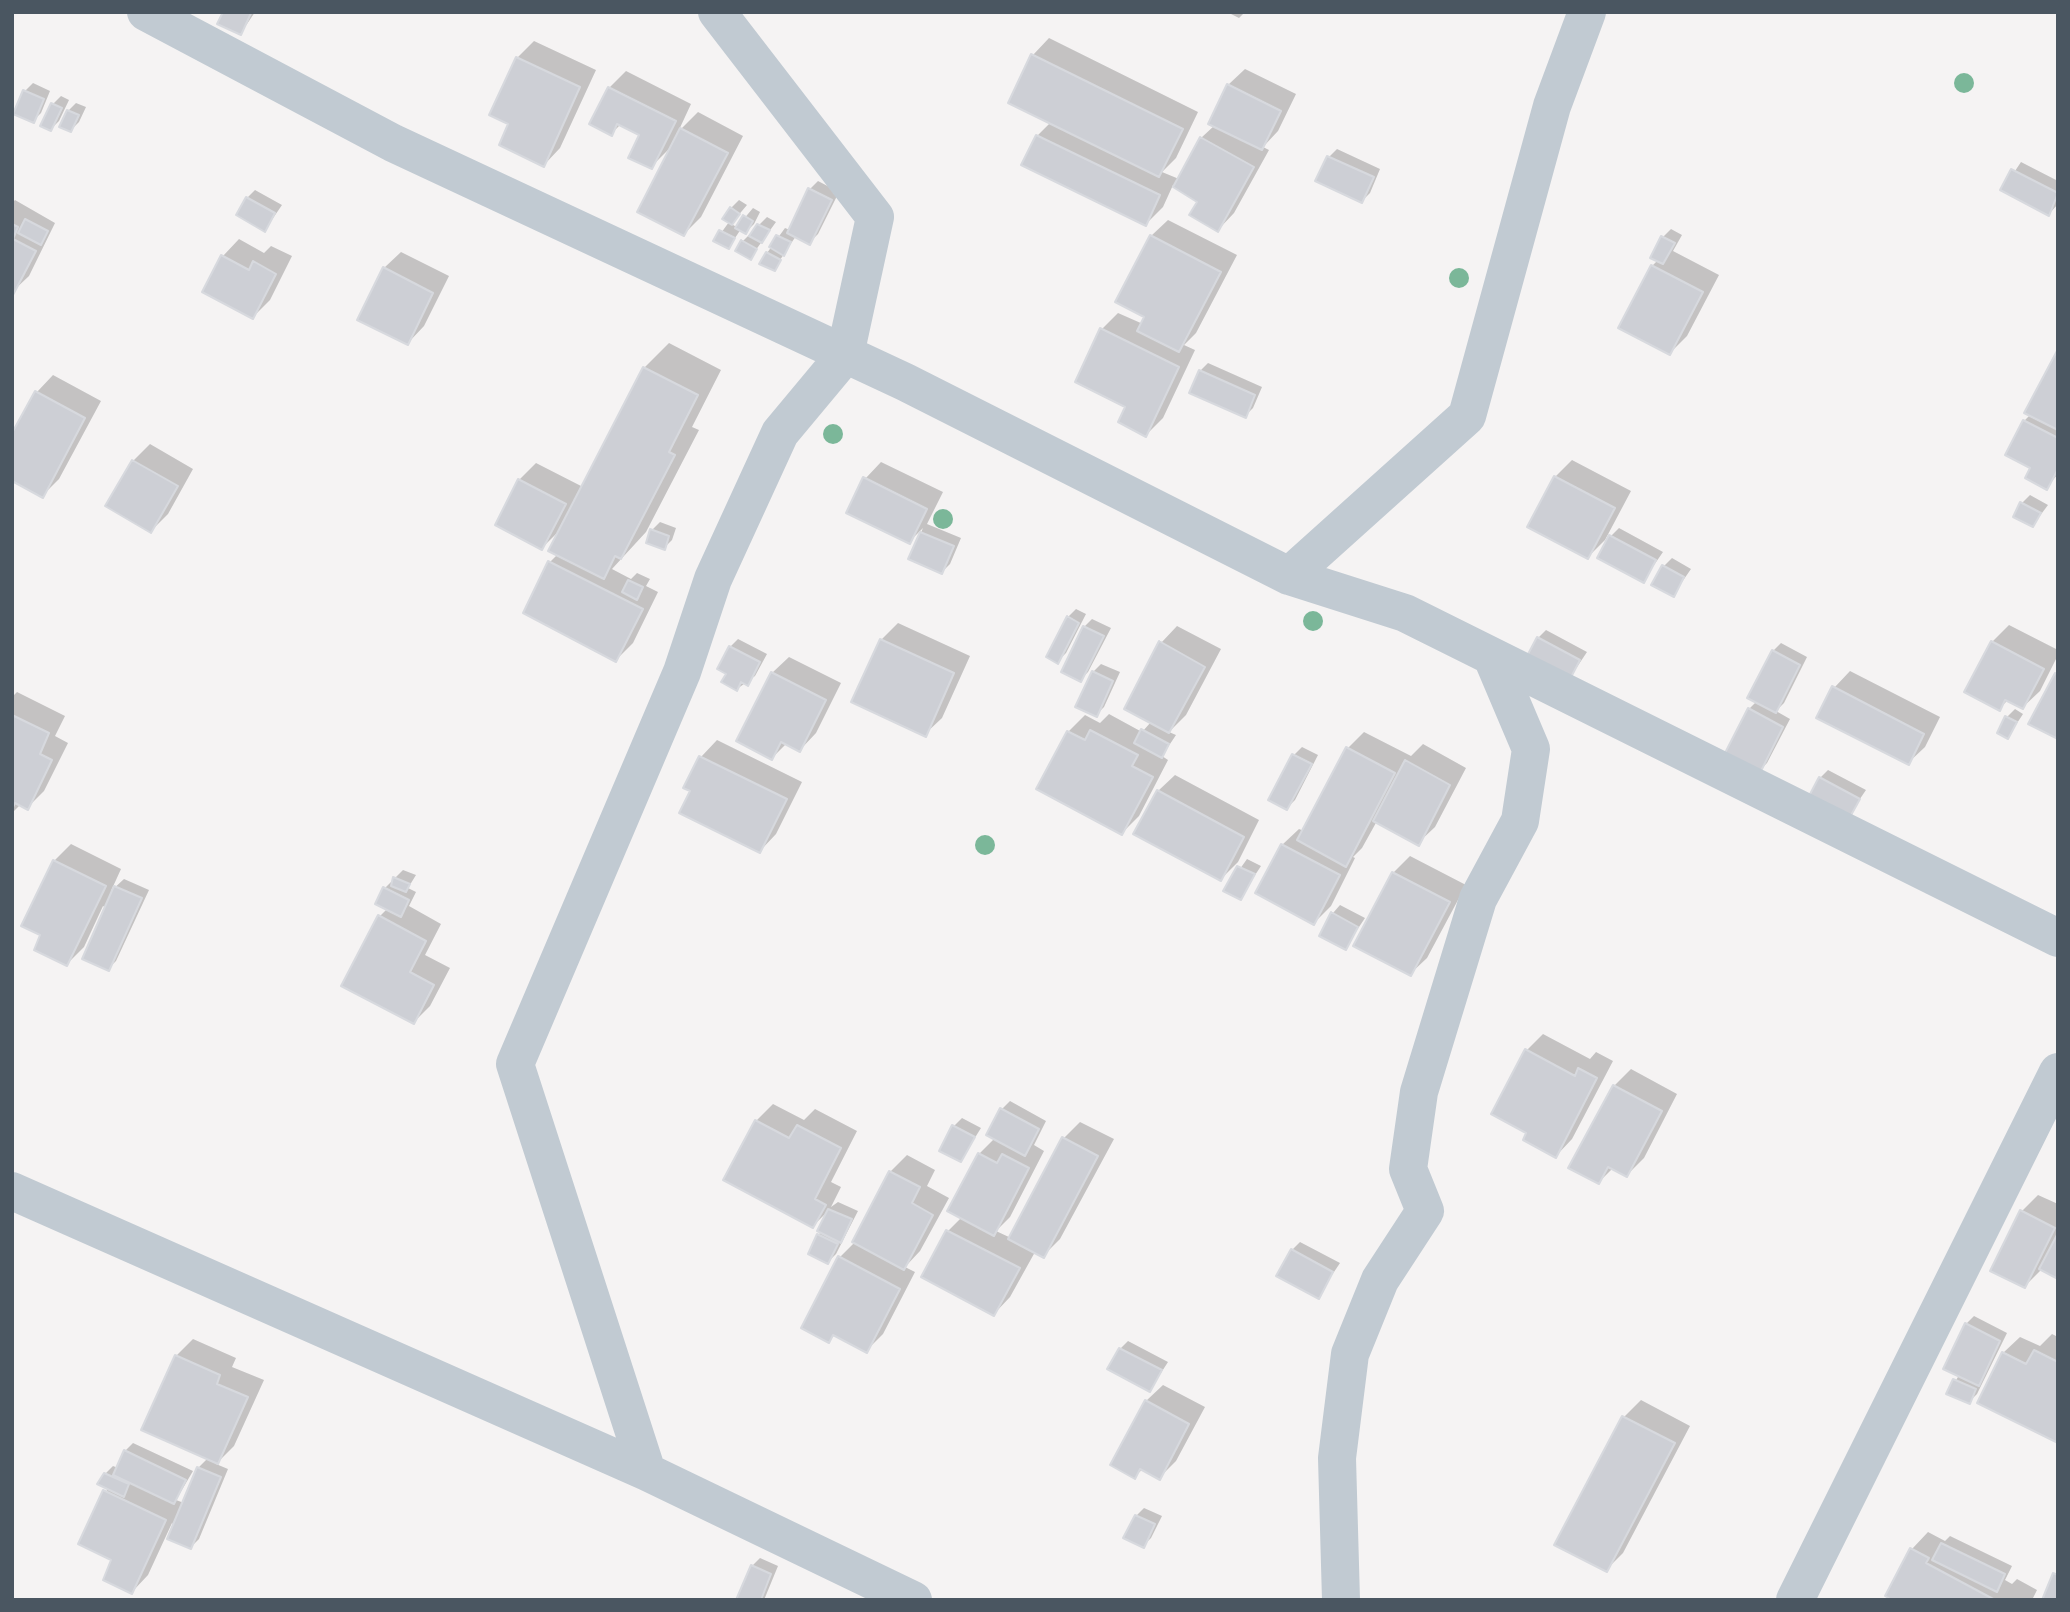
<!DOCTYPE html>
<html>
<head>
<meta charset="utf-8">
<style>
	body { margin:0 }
	#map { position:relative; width:2070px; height:1612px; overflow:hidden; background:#f5f3f3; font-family:Roboto,sans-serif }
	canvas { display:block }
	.frame { position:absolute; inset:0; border:14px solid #4a5661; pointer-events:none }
</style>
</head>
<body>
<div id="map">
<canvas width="2070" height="1612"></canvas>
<div class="frame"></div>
</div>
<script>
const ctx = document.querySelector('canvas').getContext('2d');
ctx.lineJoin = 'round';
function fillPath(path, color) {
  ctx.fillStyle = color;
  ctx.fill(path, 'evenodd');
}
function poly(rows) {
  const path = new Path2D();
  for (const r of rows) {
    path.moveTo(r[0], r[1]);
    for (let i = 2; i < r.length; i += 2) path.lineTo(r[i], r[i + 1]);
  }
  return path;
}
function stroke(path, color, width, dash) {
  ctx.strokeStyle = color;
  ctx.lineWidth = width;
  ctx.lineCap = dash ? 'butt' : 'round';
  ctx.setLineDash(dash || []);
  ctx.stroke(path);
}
fillPath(poly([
	[225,12,255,12,241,33],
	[1227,12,1245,12,1239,18],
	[1049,38,1198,112,1176,158,1162,172,1179,179,1201,138,1215,125,1228,85,1245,69,1296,94,1278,131,1263,147,1269,150,1234,213,1218,230,1200,201,1173,185,1163,207,1146,224,1037,136,1051,122,1033,55],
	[534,41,596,70,560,148,544,165,511,123,517,58],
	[626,71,691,104,678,132,698,112,743,136,701,217,684,234,671,147,651,167,641,134,621,124,611,134,609,88],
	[33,83,50,91,41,113,33,121,15,113,25,91],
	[61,96,69,100,59,121,51,129,53,104],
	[76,103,86,107,79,122,71,130,68,111],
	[1337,149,1380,169,1370,193,1362,201,1318,180,1329,157],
	[2021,162,2058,181,2058,204,2049,214,2003,189],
	[818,181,839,192,818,234,810,242,796,236,774,269,767,253,785,228,790,230,810,189],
	[255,190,282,205,265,230,247,198],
	[15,200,55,223,29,276,12,292,12,203],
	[739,200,747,205,731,224,737,227,753,208,760,212,754,224,746,232,741,229,729,247,716,240,729,222,731,208],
	[767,217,776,222,750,258,743,241],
	[1168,220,1237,255,1196,333,1184,345,1195,350,1163,418,1146,435,1127,406,1102,329,1118,313,1143,324,1147,316,1151,236],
	[1671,229,1682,235,1673,251,1719,275,1687,336,1670,353,1652,266,1658,260,1663,237],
	[239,239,264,253,271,246,292,256,270,300,253,317,223,256],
	[401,252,449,276,424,326,408,343,384,268],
	[669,343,721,370,692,427,699,430,646,532,612,569,631,579,637,573,650,579,646,586,658,592,633,643,616,660,550,562,558,554,561,529,542,548,519,480,536,463,583,487,644,368],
	[2058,353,2058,474,2047,487,2033,467,2024,421,2031,414],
	[1208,363,1262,387,1253,408,1245,416,1200,371],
	[53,375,101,401,59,479,43,495,12,437,37,392],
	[150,444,193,469,168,514,151,531,133,461],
	[1572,460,1631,491,1605,540,1588,557,1555,477],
	[881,462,943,492,927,524,961,538,950,564,942,572,910,558,923,528,909,542,865,479],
	[2030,495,2048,505,2033,525,2022,503],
	[660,522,676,528,672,540,664,548,652,530],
	[1619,528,1663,552,1643,581,1611,536],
	[1672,558,1691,569,1673,595,1664,566],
	[1076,609,1086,614,1066,653,1058,661,1068,617],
	[1092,619,1111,628,1088,672,1080,680,1084,627],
	[898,623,970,656,942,718,925,734,881,640],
	[2009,625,2058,650,2058,655,2040,691,2023,707,2008,700,2000,708,1992,642],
	[1177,626,1221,649,1186,715,1169,732,1176,735,1162,756,1168,760,1139,816,1122,833,1068,732,1085,715,1100,723,1109,714,1142,732,1151,722,1161,643],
	[1546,630,1587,652,1569,679,1538,638],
	[738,639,767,654,755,676,737,689,728,673,730,647],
	[1781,643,1807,657,1784,703,1776,711,1790,719,1767,763,1759,771,1749,709,1757,701,1773,651],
	[789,657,841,683,816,733,800,750,787,743,772,758,772,673],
	[1101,664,1120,672,1104,707,1096,715,1093,672],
	[1850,671,1940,717,1925,747,1908,763,1834,688],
	[17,692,65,716,55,736,68,743,44,791,27,808,21,804,12,813,12,697],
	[2015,709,2023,714,2008,737,2007,717],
	[1364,732,1411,756,1423,744,1466,768,1435,827,1418,843,1377,821,1362,848,1353,857,1355,858,1331,906,1314,923,1282,845,1299,829,1304,831,1348,748],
	[717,740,802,782,776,834,760,851,692,790,701,757],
	[1302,747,1318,755,1295,800,1287,808,1270,799,1294,755],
	[1828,770,1866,790,1849,815,1820,778],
	[1175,775,1259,820,1238,862,1221,879,1158,791],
	[71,844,121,869,111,891,124,879,149,890,116,961,108,969,106,908,103,906,84,947,67,964,43,935,54,861],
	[1410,856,1466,885,1427,958,1410,974,1393,873],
	[1247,859,1261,866,1240,898,1225,890],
	[403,870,416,875,408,888,416,892,409,906,441,924,425,955,450,968,430,1006,414,1022,380,916,387,909,385,888],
	[1340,905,1365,918,1345,948,1333,913],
	[1543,1034,1590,1059,1596,1052,1613,1061,1572,1139,1556,1156,1528,1132,1527,1050],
	[1631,1069,1677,1094,1644,1158,1627,1175,1614,1167,1599,1182,1614,1086],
	[1010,1101,1046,1121,1034,1145,1044,1151,1010,1217,996,1231,1011,1238,1063,1139,1080,1122,1114,1139,1060,1239,1043,1256,1035,1252,1010,1297,994,1314,924,1276,948,1231,962,1217,979,1154,995,1138,1002,1109],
	[773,1104,804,1120,815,1109,857,1131,831,1182,841,1187,831,1207,838,1202,858,1211,836,1254,828,1262,819,1235,828,1211,813,1226,756,1121],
	[962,1118,981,1128,961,1160,954,1126],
	[907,1155,935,1170,927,1186,949,1198,920,1251,905,1267,915,1272,883,1334,866,1351,835,1335,828,1341,840,1257,855,1242,890,1172],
	[2038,1195,2058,1204,2058,1277,2042,1269,2025,1286,2022,1211],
	[1300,1242,1340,1263,1318,1296,1279,1276,1292,1250],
	[1974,1316,2007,1333,1977,1394,1969,1402,1949,1393,1959,1375,1966,1324],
	[2052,1334,2058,1337,2058,1441,2003,1353,2020,1337,2040,1346],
	[193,1339,236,1358,232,1367,264,1380,234,1446,216,1464,228,1469,199,1539,191,1547,172,1523,148,1575,132,1592,114,1560,80,1544,108,1488,105,1474,113,1466,118,1468,125,1451,133,1443,193,1471,176,1500,184,1503,198,1468,208,1458,176,1356],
	[1128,1341,1168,1362,1150,1390,1120,1349],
	[1163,1385,1205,1407,1176,1461,1159,1478,1143,1469,1135,1476,1146,1401],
	[1641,1400,1690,1426,1623,1553,1606,1570,1556,1544,1624,1417],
	[1144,1508,1162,1516,1151,1538,1143,1546,1136,1516],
	[1928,1532,1945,1541,1950,1536,2012,1566,2005,1580,2012,1584,2017,1579,2037,1590,2032,1600,1896,1600,1912,1549],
	[760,1558,778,1566,764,1600,738,1600,752,1566]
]), '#0003');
const building = poly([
	[223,12,251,13,241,35,217,24,223,12],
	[1031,54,1183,129,1159,177,1008,103,1031,54],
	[516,57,580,87,544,167,499,145,508,124,489,115,516,57],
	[1227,84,1281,111,1262,150,1208,124,1227,84],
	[608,87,676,121,652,169,628,158,639,135,617,124,612,136,589,124,608,87],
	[23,90,44,99,34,123,13,114,23,90],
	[51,103,62,108,51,131,40,126,51,103],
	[67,110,79,115,71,132,59,127,67,110],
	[680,128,728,153,684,236,637,212,680,128],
	[1036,135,1160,195,1146,226,1021,165,1036,135],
	[1200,137,1254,167,1218,232,1189,215,1197,202,1173,187,1200,137],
	[1327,156,1374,177,1362,203,1315,181,1327,156],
	[2011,169,2058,193,2049,216,2000,190,2011,169],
	[808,188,832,200,810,245,787,233,808,188],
	[246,197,275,213,265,232,236,215,246,197],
	[730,207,740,214,732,225,722,219,730,207],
	[743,215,753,221,746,234,735,228,743,215],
	[25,219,48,231,41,245,18,233,25,219],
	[12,224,18,227,13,239,36,251,13,295,12,224],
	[757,224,770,230,762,243,749,236,757,224],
	[719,230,735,238,729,249,713,241,719,230],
	[776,235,791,242,784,256,769,247,776,235],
	[1150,235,1221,272,1179,352,1137,331,1144,317,1115,302,1150,235],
	[1661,236,1675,243,1663,264,1650,258,1661,236],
	[741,240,757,249,751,260,735,251,741,240],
	[766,252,781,260,775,271,759,264,766,252],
	[221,255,249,270,253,261,276,274,253,319,202,292,221,255],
	[1651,265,1703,292,1670,355,1618,328,1651,265],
	[383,267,433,293,408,345,357,320,383,267],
	[1100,328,1179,367,1146,437,1118,422,1125,407,1075,382,1100,328],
	[2058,349,2058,430,2024,413,2058,349],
	[643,367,698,395,669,452,675,455,621,559,615,556,604,579,548,551,643,367],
	[1199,370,1255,395,1246,418,1189,393,1199,370],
	[35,391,85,418,43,498,12,481,12,433,35,391],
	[2023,420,2058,438,2058,469,2047,490,2025,478,2030,468,2005,455,2023,420],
	[132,460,178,486,151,533,105,506,132,460],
	[1554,476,1615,508,1588,559,1527,527,1554,476],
	[863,477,927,509,910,544,846,513,863,477],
	[518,479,566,504,542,550,495,525,518,479],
	[2020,502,2041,513,2033,527,2013,517,2020,502],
	[650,529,669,536,665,550,646,543,650,529],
	[920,532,954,546,942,574,908,559,920,532],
	[1609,535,1656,560,1644,583,1597,558,1609,535],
	[548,561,643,609,616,662,523,613,548,561],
	[1662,565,1684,577,1674,597,1651,585,1662,565],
	[628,580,643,587,637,600,622,592,628,580],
	[1067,616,1079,623,1058,664,1046,657,1067,616],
	[1083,626,1104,636,1081,682,1061,672,1083,626],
	[1537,637,1580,660,1569,681,1526,658,1537,637],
	[880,639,954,673,926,737,851,702,880,639],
	[1159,641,1205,667,1169,733,1124,709,1159,641],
	[1991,641,2044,669,2023,709,2005,700,2000,711,1964,692,1991,641],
	[729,646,760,662,748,686,741,682,737,691,721,682,726,674,717,669,729,646],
	[1772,650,1800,665,1776,713,1747,698,1772,650],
	[1092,671,1113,681,1097,717,1075,707,1092,671],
	[771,672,826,700,800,752,781,742,772,760,736,741,771,672],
	[2055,673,2058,675,2058,739,2028,724,2055,673],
	[1832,686,1924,734,1909,765,1816,718,1832,686],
	[1748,708,1783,727,1760,773,1724,755,1748,708],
	[12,715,49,733,40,754,52,760,28,810,15,803,12,809,12,715],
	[2005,716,2017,722,2008,739,1997,733,2005,716],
	[1141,729,1169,744,1162,758,1134,743,1141,729],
	[1090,730,1138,755,1132,766,1153,777,1122,835,1036,789,1067,731,1085,740,1090,730],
	[1346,747,1395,773,1346,867,1297,840,1346,747],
	[1292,754,1312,764,1287,810,1268,800,1292,754],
	[699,756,787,799,760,853,679,813,690,791,683,788,699,756],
	[1405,760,1450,785,1419,846,1373,821,1405,760],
	[1819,777,1860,799,1850,817,1809,796,1819,777],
	[1157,790,1244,837,1221,881,1133,834,1157,790],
	[1281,844,1340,875,1314,925,1255,893,1281,844],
	[53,860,106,886,67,966,34,950,40,935,21,926,53,860],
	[1237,866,1255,874,1241,900,1223,891,1237,866],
	[1392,872,1450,902,1411,976,1353,946,1392,872],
	[393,877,410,884,406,892,391,886,393,877],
	[114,886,142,898,109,971,82,959,114,886],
	[383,887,409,900,401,917,375,904,383,887],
	[1331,912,1358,927,1346,950,1319,936,1331,912],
	[378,915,426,941,410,972,434,985,414,1024,341,986,378,915],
	[1525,1049,1575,1076,1578,1068,1597,1078,1556,1158,1523,1140,1526,1133,1491,1114,1525,1049],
	[1613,1085,1662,1111,1627,1177,1608,1167,1599,1184,1568,1168,1613,1085],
	[1000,1108,1039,1129,1025,1156,986,1135,1000,1108],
	[755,1120,789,1138,797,1125,841,1148,815,1199,826,1205,813,1228,723,1180,755,1120],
	[952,1125,975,1137,961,1162,939,1151,952,1125],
	[1062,1137,1098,1156,1044,1258,1008,1239,1062,1137],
	[978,1153,997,1163,1002,1154,1029,1168,994,1236,947,1211,978,1153],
	[889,1171,920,1187,912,1203,933,1215,904,1270,852,1242,889,1171],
	[828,1209,852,1219,841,1243,817,1231,828,1209],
	[2020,1210,2055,1228,2025,1288,1990,1271,2020,1210],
	[946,1230,1020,1268,994,1316,921,1277,946,1230],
	[2058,1233,2058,1279,2039,1269,2058,1233],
	[817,1234,838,1244,828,1264,808,1254,817,1234],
	[1291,1249,1333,1272,1319,1299,1276,1276,1291,1249],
	[838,1256,900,1289,867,1353,833,1335,829,1343,801,1328,838,1256],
	[1965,1323,2000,1341,1979,1386,1943,1369,1965,1323],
	[1119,1348,1162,1370,1150,1392,1107,1369,1119,1348],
	[2034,1350,2058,1362,2058,1443,1977,1403,2002,1352,2026,1364,2034,1350],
	[175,1355,220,1375,217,1384,248,1397,218,1464,141,1430,175,1355],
	[1953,1379,1976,1389,1970,1404,1946,1394,1953,1379],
	[1145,1400,1189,1424,1160,1480,1140,1469,1135,1479,1110,1465,1145,1400],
	[1622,1416,1675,1443,1607,1572,1554,1545,1622,1416],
	[124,1450,186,1480,174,1504,113,1475,124,1450],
	[197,1467,221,1477,191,1549,167,1539,197,1467],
	[104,1473,129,1484,124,1497,97,1484,104,1473],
	[103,1490,166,1520,132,1594,103,1580,111,1560,78,1544,103,1490],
	[1135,1515,1155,1524,1144,1548,1123,1538,1135,1515],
	[1941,1543,2005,1574,1997,1592,1932,1560,1941,1543],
	[1910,1548,1929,1558,1926,1563,1995,1600,1892,1600,1885,1596,1910,1548],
	[751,1565,771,1574,761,1600,736,1600,751,1565],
	[2053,1573,2058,1575,2058,1600,2042,1600,2053,1573]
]);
fillPath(building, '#cdcfd5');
stroke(building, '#d7d9de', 2);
stroke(poly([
	[146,12,393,143,905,382,1289,576,1405,613,2058,938],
	[717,12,875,217,845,355,780,433,713,579,682,672,515,1064,647,1472,913,1600],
	[1289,576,1467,416,1552,106,1587,12],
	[12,1191,647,1472],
	[1341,1600,1337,1458,1350,1354,1380,1280,1425,1211,1408,1169,1419,1092,1478,899,1520,821,1531,749,1492,657],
	[1795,1600,2058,1072]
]), '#c1cad2', 38);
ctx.fillStyle = '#7bb799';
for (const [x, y] of [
	[1964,83],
	[1459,278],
	[833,434],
	[943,519],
	[1313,621],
	[985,845]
]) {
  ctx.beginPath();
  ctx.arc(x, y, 10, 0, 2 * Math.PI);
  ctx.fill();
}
</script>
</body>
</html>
